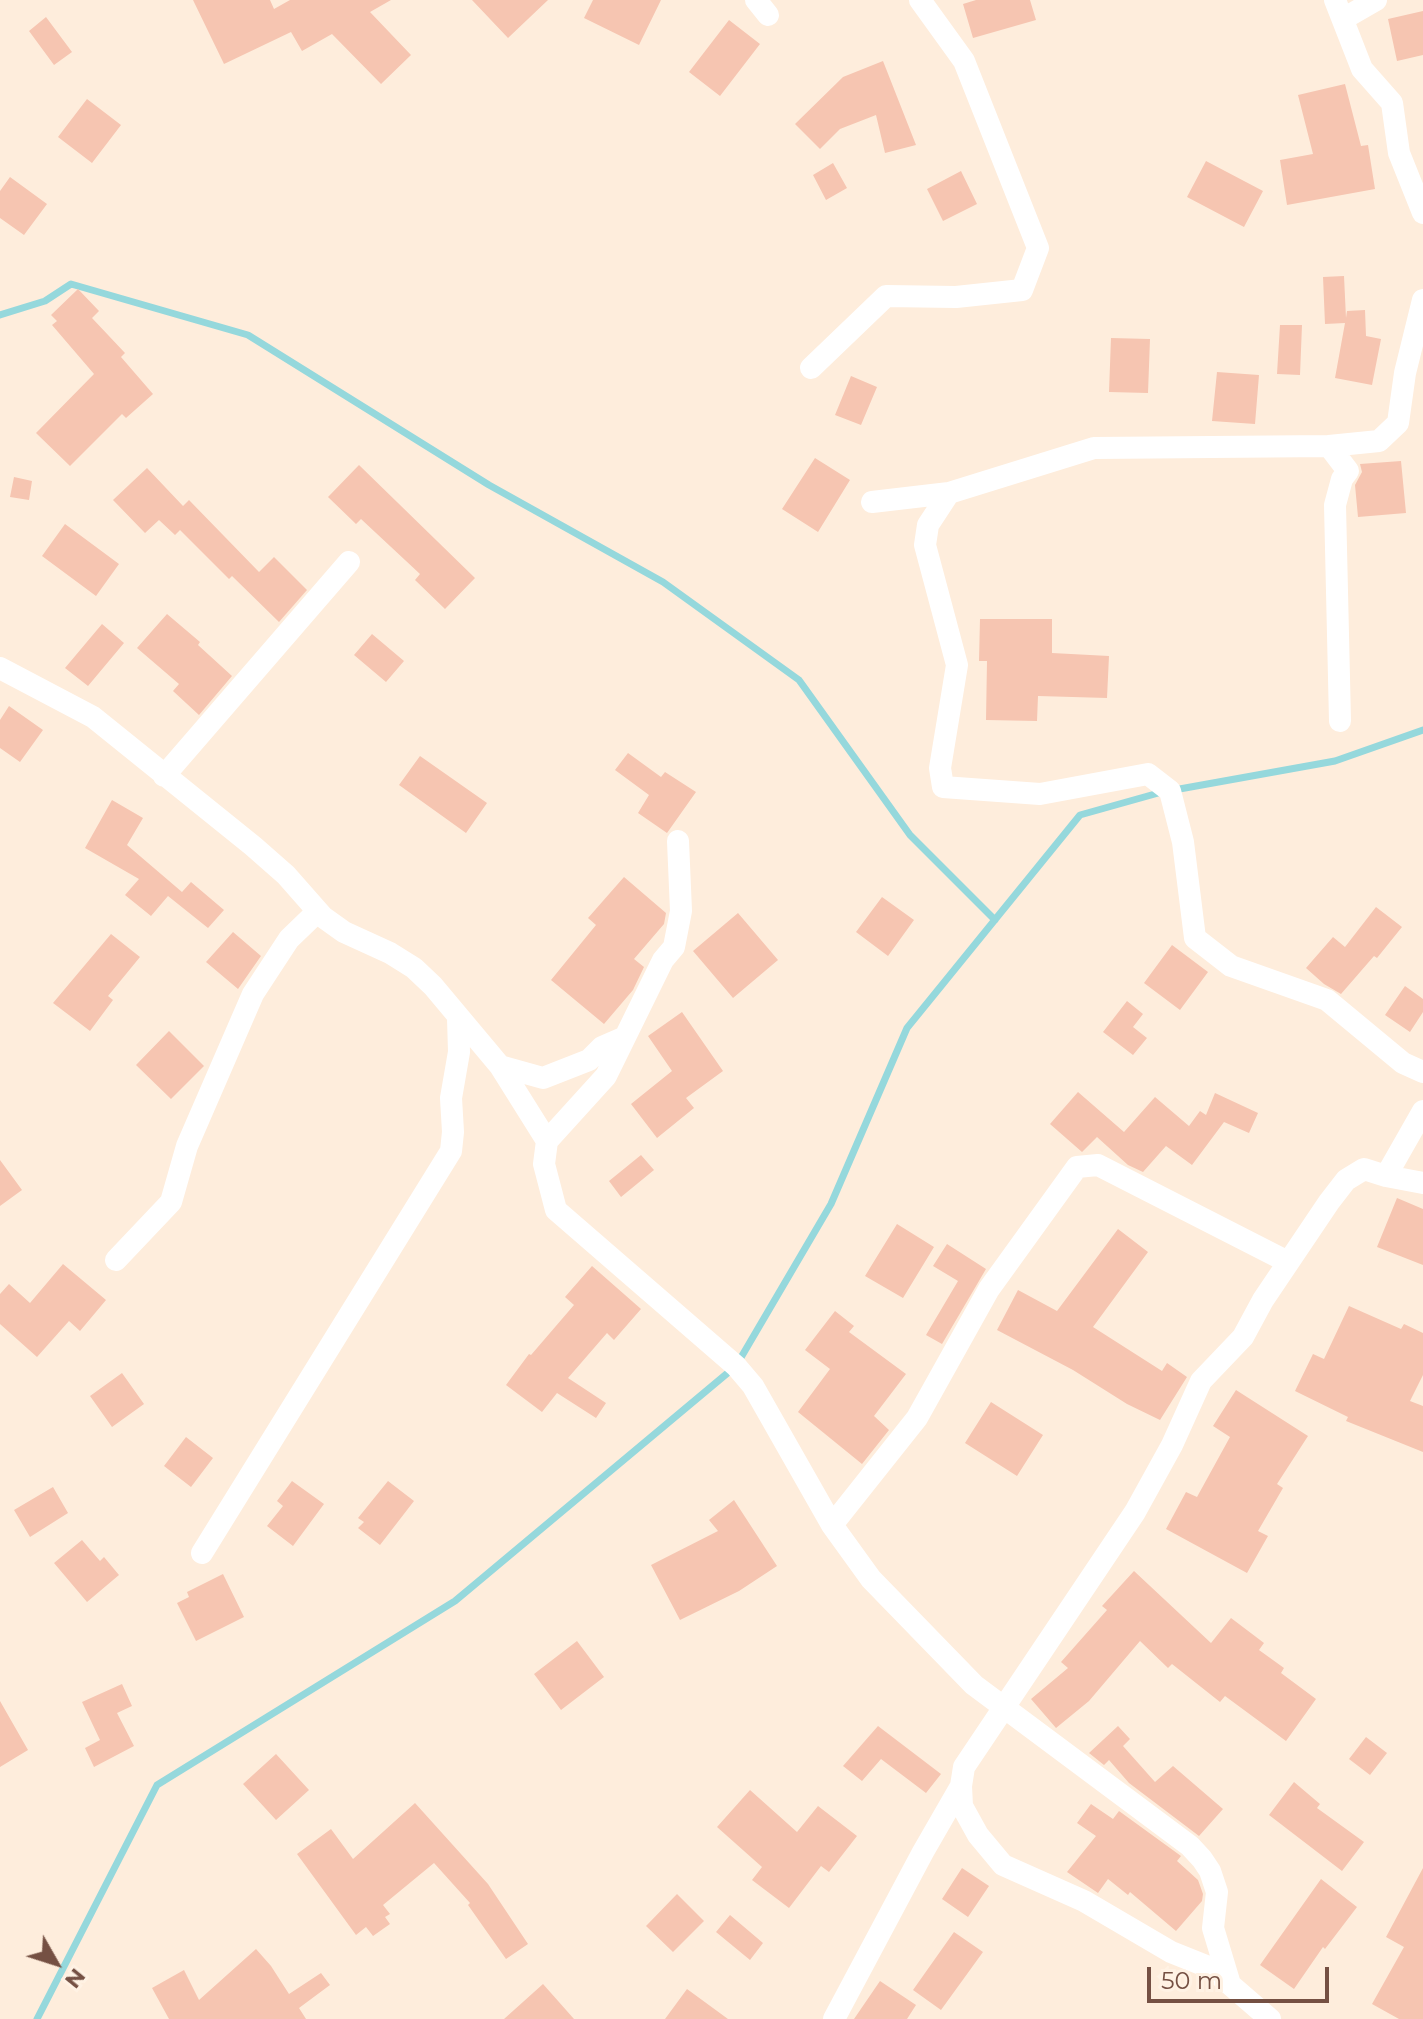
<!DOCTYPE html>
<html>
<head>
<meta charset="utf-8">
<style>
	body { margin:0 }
	#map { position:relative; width:1423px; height:2019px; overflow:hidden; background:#feeddc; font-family:Montserrat,sans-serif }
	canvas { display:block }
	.north { position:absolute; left:16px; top:1923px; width:80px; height:80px; -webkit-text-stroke:6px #fff2e4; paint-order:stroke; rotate:129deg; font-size:22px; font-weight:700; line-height:32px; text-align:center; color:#755043 }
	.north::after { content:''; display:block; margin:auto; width:28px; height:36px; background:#755043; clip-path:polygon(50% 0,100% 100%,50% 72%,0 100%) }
	.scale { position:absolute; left:1147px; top:1967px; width:182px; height:36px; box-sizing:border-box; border:4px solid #755043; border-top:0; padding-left:10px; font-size:24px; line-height:28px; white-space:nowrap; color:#755043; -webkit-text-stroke:6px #fff2e4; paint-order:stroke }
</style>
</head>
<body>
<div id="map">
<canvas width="1423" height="2019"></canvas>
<div class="north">N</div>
<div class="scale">50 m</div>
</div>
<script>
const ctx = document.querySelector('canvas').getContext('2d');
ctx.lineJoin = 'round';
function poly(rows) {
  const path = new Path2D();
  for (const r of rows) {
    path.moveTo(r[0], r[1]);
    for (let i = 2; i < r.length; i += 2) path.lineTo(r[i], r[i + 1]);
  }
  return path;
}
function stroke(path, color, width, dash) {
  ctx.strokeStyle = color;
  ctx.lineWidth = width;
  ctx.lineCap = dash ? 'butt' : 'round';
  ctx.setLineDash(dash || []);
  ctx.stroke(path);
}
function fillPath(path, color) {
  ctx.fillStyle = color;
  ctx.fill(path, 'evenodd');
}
stroke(poly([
	[0,315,45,301,71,284,248,335,489,485,663,582,799,680,910,835,995,920],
	[1174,790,1335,761,1423,730],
	[37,2019,157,1785,455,1601,736,1366,831,1204,907,1028,1080,815,1162,792]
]), '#95d8dc', 7);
fillPath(poly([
	[193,0,270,0,274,9,290,0,391,0,370,12,411,55,381,84,332,34,302,51,291,32,224,64],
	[472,0,548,0,508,38],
	[593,0,661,0,639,45,584,18],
	[976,0,1030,0,1036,20,973,38,963,4],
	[1423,11,1423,55,1397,61,1388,19],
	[46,17,72,52,54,65,29,31],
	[729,20,760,44,720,96,689,72],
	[883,61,916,145,885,153,876,115,840,129,820,149,795,124,843,77],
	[1345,84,1361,146,1368,145,1375,189,1287,205,1280,160,1313,154,1298,95],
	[87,99,121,125,92,163,58,137],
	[1206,161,1263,191,1244,227,1187,197],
	[833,163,847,188,826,200,813,175],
	[961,171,977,204,943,221,927,189],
	[10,177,47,204,24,235,0,218,0,191],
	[1344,276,1346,318,1347,311,1365,310,1366,336,1381,339,1372,385,1335,378,1345,323,1325,324,1323,277],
	[78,289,99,311,92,318,125,353,121,357,153,394,126,418,122,414,70,466,36,433,94,374,52,325,57,321,51,315],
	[1280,325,1302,325,1300,375,1277,374],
	[1111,338,1150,339,1148,393,1109,392],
	[1217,372,1259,375,1255,424,1212,421],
	[851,376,877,387,861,425,835,415],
	[815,458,850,480,818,532,782,509],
	[1401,461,1406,513,1358,517,1355,485,1362,472,1360,464],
	[359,465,475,578,445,609,415,580,420,574,361,519,356,524,328,497],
	[147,468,183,506,189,500,259,572,274,557,307,590,279,622,232,576,229,579,180,530,175,535,159,520,145,533,113,500],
	[14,477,32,481,29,500,10,497],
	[65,524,119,564,96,596,42,556],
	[167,614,200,642,198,645,232,676,199,715,173,691,179,684,137,648],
	[980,619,1052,619,1052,653,1109,656,1107,698,1038,696,1037,721,986,720,987,661,979,661],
	[102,624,124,643,88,686,65,668],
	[372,634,404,661,386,682,354,655],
	[9,706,43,730,20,762,0,748,0,720],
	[628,753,661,777,665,772,696,792,667,833,638,813,649,795,615,770],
	[420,756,487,803,466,833,399,785],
	[112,800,143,818,127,845,182,892,191,882,224,910,208,928,168,896,151,916,125,895,139,879,85,848],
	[624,877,666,913,664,924,634,959,644,967,633,990,604,1024,551,980,596,925,588,918],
	[882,897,914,920,888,956,856,932],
	[1376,907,1402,927,1377,958,1374,956,1341,994,1324,984,1306,968,1333,937,1345,947],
	[738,913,778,960,733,998,693,951],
	[233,932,261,956,238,989,206,962],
	[111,934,140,957,108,996,113,1000,90,1031,53,1003],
	[1172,945,1208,972,1180,1010,1144,983],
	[1405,986,1423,999,1423,1012,1410,1032,1385,1015],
	[1127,1001,1143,1014,1133,1027,1147,1038,1133,1055,1103,1032],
	[682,1012,723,1071,686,1098,694,1108,657,1138,631,1104,672,1071,648,1036],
	[169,1031,204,1066,171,1099,136,1065],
	[1078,1092,1124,1132,1155,1097,1189,1126,1200,1111,1206,1115,1215,1093,1258,1113,1249,1133,1224,1122,1192,1165,1166,1146,1143,1172,1128,1165,1097,1137,1082,1152,1050,1124],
	[641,1155,654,1170,621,1197,609,1181],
	[0,1160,22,1190,0,1206],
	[1397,1198,1423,1209,1423,1265,1377,1247],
	[897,1224,934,1247,903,1298,865,1276],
	[1118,1229,1148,1252,1093,1327,1162,1371,1167,1363,1187,1377,1160,1420,1127,1404,1073,1370,997,1330,1018,1290,1057,1311],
	[947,1244,986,1269,942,1344,926,1335,958,1281,933,1266],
	[63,1264,106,1300,80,1331,69,1321,37,1357,0,1324,0,1294,9,1284,30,1303],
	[592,1266,641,1309,614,1340,607,1333,568,1378,606,1403,596,1418,557,1393,542,1412,506,1385,529,1354,531,1355,574,1305,565,1297],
	[1349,1306,1401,1329,1404,1324,1423,1333,1423,1375,1410,1401,1423,1406,1423,1452,1346,1421,1348,1417,1295,1391,1313,1354,1324,1359],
	[835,1311,854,1326,849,1332,906,1374,874,1416,889,1430,862,1464,798,1412,830,1369,805,1350],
	[122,1373,144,1404,112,1427,90,1396],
	[1236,1390,1308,1436,1277,1484,1283,1488,1258,1531,1268,1536,1247,1573,1166,1529,1186,1492,1197,1497,1230,1437,1213,1426],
	[991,1402,1043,1435,1017,1476,965,1443],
	[186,1437,213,1458,191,1487,164,1466],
	[292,1481,324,1504,293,1546,267,1526,283,1506,277,1501],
	[388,1481,414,1501,380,1545,358,1528,364,1522,358,1518],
	[53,1487,68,1513,30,1537,14,1510],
	[734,1500,777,1566,739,1591,680,1620,651,1565,718,1531,709,1520],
	[82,1540,100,1561,104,1557,119,1575,87,1602,54,1563],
	[1134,1571,1211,1643,1231,1618,1264,1643,1259,1650,1284,1668,1281,1673,1316,1699,1286,1741,1225,1696,1220,1702,1172,1664,1168,1668,1140,1641,1089,1701,1056,1728,1031,1699,1068,1668,1061,1662,1107,1610,1102,1606],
	[223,1574,244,1617,196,1641,177,1603,189,1597,187,1592],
	[577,1641,604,1677,561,1710,534,1674],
	[122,1684,132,1706,117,1713,134,1746,94,1767,85,1748,100,1740,82,1702],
	[0,1701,28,1750,0,1767],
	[878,1726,941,1774,926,1793,881,1759,862,1781,843,1766],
	[1118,1726,1130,1739,1123,1746,1155,1782,1173,1766,1223,1809,1199,1836,1129,1783,1109,1760,1104,1765,1089,1753],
	[1366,1737,1387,1753,1370,1775,1349,1759],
	[276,1754,309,1790,276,1820,243,1784],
	[1294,1782,1320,1804,1317,1808,1364,1842,1342,1871,1269,1815],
	[750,1790,797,1832,818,1806,857,1836,829,1872,821,1866,789,1908,752,1880,762,1867,717,1827],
	[415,1803,488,1884,528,1944,506,1959,468,1905,470,1903,434,1863,383,1905,390,1914,385,1917,390,1924,373,1936,366,1927,356,1935,297,1854,331,1829,353,1859],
	[1091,1804,1113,1819,1119,1811,1181,1856,1177,1861,1198,1880,1203,1894,1202,1901,1176,1931,1130,1892,1128,1895,1108,1879,1098,1893,1067,1872,1096,1836,1077,1823],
	[962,1868,989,1886,968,1917,942,1899],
	[1423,1868,1423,2019,1399,2019,1372,2004,1404,1947,1386,1937],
	[1321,1879,1357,1907,1325,1949,1323,1947,1294,1989,1260,1965],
	[677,1894,704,1921,673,1952,646,1926],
	[730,1915,763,1943,750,1960,716,1932],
	[954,1932,983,1952,941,2010,913,1990],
	[256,1949,271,1966,289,1994,321,1973,330,1985,299,2008,306,2019,169,2019,152,1988,184,1970,199,2000],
	[880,1981,916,2005,907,2019,854,2019],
	[543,1984,574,2019,504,2019],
	[687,1989,728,2019,665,2019]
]), '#f6c5b1');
stroke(poly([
	[756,0,768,15],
	[1335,0,1362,69,1392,103,1399,153,1423,213],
	[1343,19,1376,0],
	[811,368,886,296,956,297,1022,290,1038,248,964,61,920,0],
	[949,493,928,525,925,545,957,665,940,768,943,787,1040,794,1148,774,1170,791,1183,842,1195,938,1231,966,1327,1000,1403,1063,1423,1072],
	[872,502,949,493,1094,448,1329,446],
	[0,668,93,717,253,846,286,875,323,917,344,932,390,953,414,968,433,986,500,1066,547,1141,544,1164,556,1210,736,1366,753,1386,832,1525,871,1579,974,1685,1190,1846,1202,1859,1210,1871,1217,1892,1213,1928,1229,1981],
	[1340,721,1335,505,1342,479,1348,471,1329,446,1379,441,1398,423,1405,373,1423,300],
	[164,776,349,562],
	[500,1066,543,1078,589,1060,602,1047,625,1037],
	[547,1141,606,1076,663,960,674,947,681,911,678,841],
	[1386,1176,1423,1111],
	[116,1260,171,1202,187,1146,253,994,289,939,317,912],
	[832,1525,917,1418,989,1289,1077,1167,1098,1165,1288,1262],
	[202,1553,451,1151,453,1132,451,1098,459,1052,458,1018],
	[834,2019,923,1852,961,1786],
	[1270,2019,1211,1968,1171,1952,1084,1901,1003,1865,978,1835,962,1806,961,1786,964,1767,1135,1512,1172,1445,1201,1381,1243,1337,1263,1300,1329,1202,1346,1180,1364,1169,1386,1176,1423,1183]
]), '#fff', 22);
</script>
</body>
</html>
